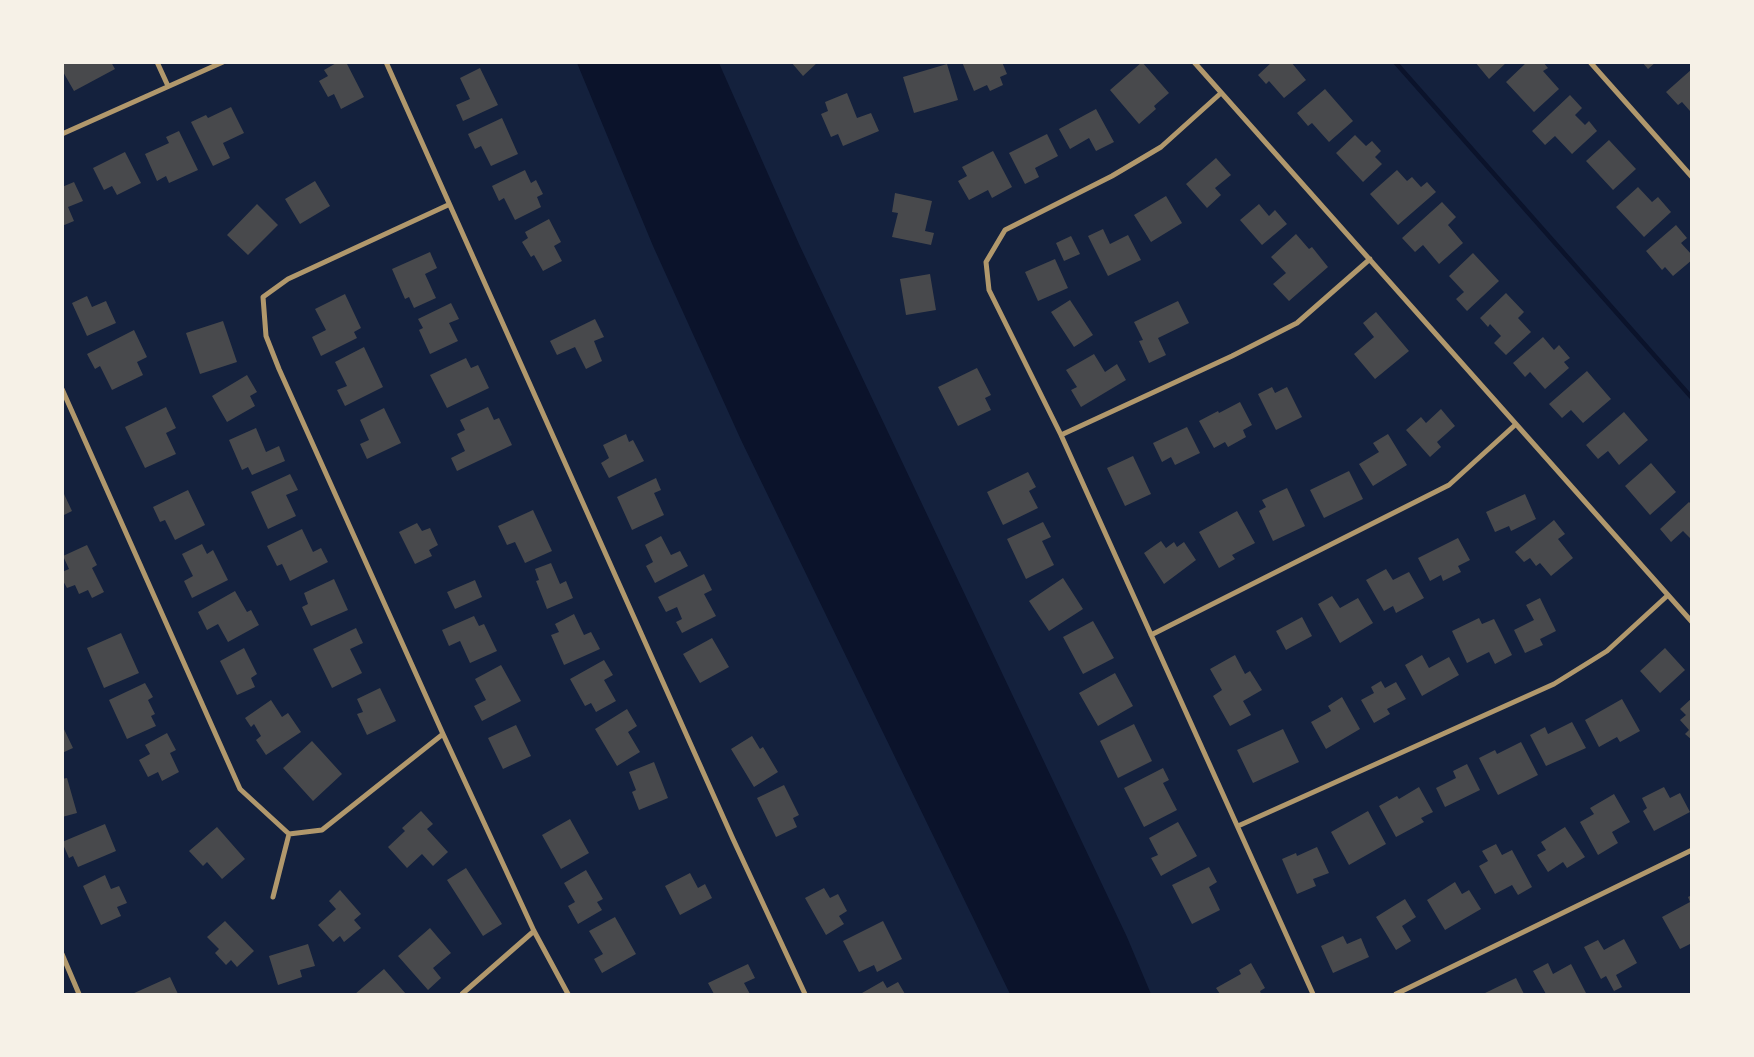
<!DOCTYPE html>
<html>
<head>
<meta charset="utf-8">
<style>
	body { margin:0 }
	#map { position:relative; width:1754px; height:1057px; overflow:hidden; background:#14213d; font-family:Cabin,sans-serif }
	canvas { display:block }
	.frame { position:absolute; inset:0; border:64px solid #f6f1e7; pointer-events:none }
</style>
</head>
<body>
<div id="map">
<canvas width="1754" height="1057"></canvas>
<div class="frame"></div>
</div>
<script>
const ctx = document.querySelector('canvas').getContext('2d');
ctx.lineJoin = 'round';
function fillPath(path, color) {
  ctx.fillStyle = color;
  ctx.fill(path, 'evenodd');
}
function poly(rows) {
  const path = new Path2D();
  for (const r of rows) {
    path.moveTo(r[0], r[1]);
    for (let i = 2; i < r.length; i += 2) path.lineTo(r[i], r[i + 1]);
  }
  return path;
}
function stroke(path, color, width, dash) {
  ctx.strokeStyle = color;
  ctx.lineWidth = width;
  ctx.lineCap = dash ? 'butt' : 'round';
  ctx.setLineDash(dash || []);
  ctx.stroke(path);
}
fillPath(poly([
	[577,63,719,63,799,244,1127,937,1151,994,1010,994,741,440,653,246]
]), '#0b132b');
stroke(poly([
	[1395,62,1692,398]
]), '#0b132b', 4.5);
fillPath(poly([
	[62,62,111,62,115,69,74,91,62,70],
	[338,62,346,62,364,97,341,109,334,94,328,97,319,81,328,76,324,70],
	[791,62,818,62,803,76],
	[962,62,1002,62,1007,74,1000,77,1003,85,990,91,987,85,974,91],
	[1142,62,1169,93,1154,106,1156,109,1139,124,1110,90],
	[1272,62,1291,62,1306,80,1284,98,1269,81,1266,84,1258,75],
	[1475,62,1507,62,1489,79],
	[1527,62,1543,62,1548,68,1543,71,1559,89,1534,112,1506,82],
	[1642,62,1656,62,1648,69],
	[947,64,958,100,914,113,903,77],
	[480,68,498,105,463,121,456,105,470,99,460,78],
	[1692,69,1692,109,1690,111,1682,102,1678,105,1666,92],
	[1325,89,1353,121,1329,142,1312,123,1308,126,1297,113],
	[847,93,857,118,871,113,879,131,843,146,838,134,831,137,821,114,828,111,825,102],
	[1570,95,1582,108,1575,115,1585,125,1589,121,1597,131,1572,154,1555,136,1545,145,1532,131],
	[231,107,244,133,223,143,230,158,213,166,191,122,206,115,208,118],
	[1096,109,1114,142,1096,151,1089,138,1070,149,1059,129],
	[502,118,518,154,491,166,481,146,475,149,468,134],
	[179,131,198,170,169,183,166,176,157,181,145,154,169,143,166,137],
	[1047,134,1058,156,1035,168,1039,177,1025,184,1009,153],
	[1355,135,1366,146,1372,141,1381,151,1375,157,1382,164,1363,182,1336,153],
	[1609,140,1636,169,1613,190,1586,161],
	[993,151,1012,187,992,198,988,190,969,200,958,181,967,176,962,167],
	[125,152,141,183,117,195,112,186,104,190,93,168],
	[1216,158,1231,175,1215,188,1221,195,1207,208,1186,184],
	[525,170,531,183,536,180,543,194,537,197,541,207,515,220,504,198,499,201,492,186],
	[1397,170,1407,181,1412,177,1421,187,1427,182,1436,192,1398,225,1370,194],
	[315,181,330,206,300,224,285,199],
	[74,182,83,201,68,207,74,221,62,226,62,187],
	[1638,187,1652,202,1658,197,1671,212,1644,237,1616,207],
	[895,193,932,201,925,231,934,233,931,245,892,237,898,213,892,212],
	[1166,196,1182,223,1151,242,1134,215],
	[1442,202,1456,217,1448,225,1463,243,1439,264,1423,245,1415,252,1402,238],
	[257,204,278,225,248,255,227,235],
	[1259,204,1269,216,1275,210,1287,224,1262,245,1240,220],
	[549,219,561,242,554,246,562,261,543,271,534,255,531,257,522,242,528,238,525,232],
	[1676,225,1687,238,1681,243,1692,255,1692,260,1673,276,1665,267,1662,270,1646,251],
	[1103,229,1110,244,1128,235,1141,260,1108,276,1088,236],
	[1296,234,1309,249,1312,247,1328,267,1289,301,1273,284,1286,273,1271,257],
	[1071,236,1080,254,1064,261,1056,243],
	[430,252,437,268,425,274,436,298,414,308,409,297,405,299,392,269],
	[1473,253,1499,281,1467,311,1456,299,1464,292,1449,276],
	[1055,259,1068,288,1038,301,1025,272],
	[930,274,936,310,906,315,900,279],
	[1506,293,1524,312,1518,318,1531,332,1506,355,1494,343,1501,336,1490,324,1488,327,1480,318],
	[345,294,361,328,354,332,357,338,321,356,312,337,326,330,315,309],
	[87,296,92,307,106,301,116,323,87,336,72,303],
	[1070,300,1093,335,1074,347,1051,312],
	[1178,301,1189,323,1158,338,1166,355,1149,363,1139,341,1143,340,1134,322],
	[451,303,459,319,449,323,458,341,430,354,419,330,423,328,418,319],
	[1376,312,1409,351,1375,379,1354,354,1374,337,1363,323],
	[595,319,604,337,594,341,602,361,586,369,575,347,557,355,550,341],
	[223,321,237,362,200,374,186,333],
	[134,330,147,357,137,362,143,375,112,390,100,366,95,369,87,354],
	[1543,337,1554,350,1559,345,1570,358,1564,362,1569,368,1545,389,1530,372,1525,377,1513,363],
	[364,347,383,387,345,406,337,390,347,386,335,362],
	[1094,354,1105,372,1117,364,1126,380,1081,407,1071,390,1077,387,1066,370],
	[466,358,471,368,478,365,489,388,447,408,430,375],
	[977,368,991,395,985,398,991,410,958,426,938,387],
	[1587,371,1611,399,1583,423,1571,410,1562,418,1549,404],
	[247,375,257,392,250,396,255,406,227,422,212,396],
	[1272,387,1275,393,1287,387,1302,417,1276,430,1258,394],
	[1240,402,1252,425,1243,430,1246,437,1228,447,1225,442,1214,448,1199,421,1218,411,1219,413],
	[166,407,176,428,166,433,176,454,145,468,125,427],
	[488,407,494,420,499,418,512,445,457,471,451,458,465,451,457,434,465,430,460,420],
	[384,408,401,443,367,459,360,444,369,440,360,420],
	[1441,409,1455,426,1437,442,1441,447,1430,457,1406,430,1421,417,1426,423],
	[1624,412,1648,440,1619,465,1608,451,1598,459,1586,445],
	[1187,427,1200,453,1175,465,1171,457,1162,462,1153,443],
	[256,428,266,452,279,446,285,461,252,475,248,467,242,470,229,440],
	[626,434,629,442,633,440,644,461,609,478,601,463,609,458,603,445],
	[1388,434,1407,465,1373,486,1359,464,1379,452,1373,443],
	[1133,456,1151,494,1125,506,1107,468],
	[1651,463,1676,492,1650,515,1625,486],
	[1349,471,1363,499,1324,518,1310,490],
	[1028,472,1036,487,1029,491,1038,508,1003,525,987,492],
	[290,474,298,490,286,495,296,516,268,529,251,492],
	[656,478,661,490,654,493,664,515,632,530,617,497],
	[1287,488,1305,526,1273,541,1259,511,1266,507,1262,500],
	[188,490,205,525,175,540,165,520,160,522,153,507],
	[64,494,72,511,62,516,62,495],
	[1525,494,1536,519,1511,531,1509,526,1495,532,1486,512],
	[1689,502,1692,505,1692,540,1683,531,1671,542,1660,529],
	[533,510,552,551,525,563,515,542,507,545,498,526],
	[1237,511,1255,543,1232,555,1235,559,1219,568,1199,532],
	[1554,520,1565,534,1558,539,1573,558,1551,576,1540,563,1536,566,1530,558,1524,562,1515,552],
	[1043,522,1051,537,1042,541,1054,565,1026,579,1007,539],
	[417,523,422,531,430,528,438,545,429,550,432,556,415,564,399,532],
	[302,529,313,552,321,548,328,562,290,581,282,564,277,566,267,546],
	[661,536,671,555,680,551,688,566,655,583,646,566,653,562,645,545],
	[1458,538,1470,560,1458,566,1461,572,1443,581,1441,575,1430,581,1418,558],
	[1161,541,1166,548,1174,542,1177,547,1184,542,1196,560,1164,584,1144,553],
	[202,544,207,554,213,550,228,580,192,598,184,581,193,576,182,554],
	[87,545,97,565,92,568,104,592,92,598,88,590,79,594,75,585,67,588,62,579,62,572,69,569,63,556],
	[551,563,560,584,566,581,573,598,547,609,536,581,539,580,535,569],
	[1386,569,1393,580,1409,572,1424,598,1396,613,1393,606,1384,611,1366,580],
	[704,574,712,590,704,594,716,616,682,633,676,622,682,619,677,607,666,612,658,597],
	[1063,578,1083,609,1049,631,1029,601],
	[334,579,348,610,311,626,302,607,308,604,304,593],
	[475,580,482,597,455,609,447,592],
	[235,591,247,612,251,610,259,625,228,642,218,624,207,630,198,612],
	[1332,596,1340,608,1358,598,1373,623,1340,643,1318,604],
	[1540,598,1556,631,1540,639,1543,645,1525,653,1514,630,1534,620,1526,605],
	[574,614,584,635,591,632,600,649,564,665,551,635,559,632,555,624],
	[474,616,479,626,484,624,497,651,470,663,460,641,449,646,442,630],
	[1302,617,1312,636,1286,650,1276,631],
	[1479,618,1482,624,1494,619,1512,655,1495,664,1489,652,1467,663,1452,631],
	[1093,621,1114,658,1083,674,1063,637],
	[356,628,363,643,350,649,362,673,332,688,313,649],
	[121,633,139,673,104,688,87,648],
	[712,638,729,667,700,683,683,654],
	[244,648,257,674,251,678,255,687,237,695,220,661],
	[1665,648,1685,670,1660,693,1640,671],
	[1235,655,1245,674,1250,671,1262,690,1243,701,1251,715,1230,726,1213,696,1222,690,1210,669],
	[1422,655,1429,668,1449,657,1459,675,1422,696,1405,665],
	[604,660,613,675,604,680,616,701,596,712,591,703,585,706,570,679],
	[501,665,521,701,482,721,474,706,486,700,475,679],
	[1115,673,1133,706,1098,726,1079,693],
	[1381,681,1385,688,1396,682,1406,699,1387,709,1390,714,1374,723,1361,700,1374,693,1371,687],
	[145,683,153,697,148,700,155,714,151,716,156,726,127,739,109,700],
	[380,688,396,721,367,735,357,714,363,712,357,699],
	[1342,697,1360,729,1326,749,1311,722,1331,711,1328,706],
	[1692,698,1692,740,1685,734,1689,730,1680,720,1686,715,1680,709],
	[1622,699,1640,731,1620,742,1617,737,1599,747,1585,720],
	[271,700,282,717,288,713,301,732,266,755,256,740,261,736,254,724,251,727,245,718],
	[627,709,637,726,628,732,640,752,617,766,595,729],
	[1572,722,1586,748,1546,766,1530,735,1545,727,1548,734],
	[1134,724,1152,761,1118,778,1100,741],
	[62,725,73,748,62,753],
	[516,725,531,756,503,769,488,738],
	[1283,729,1299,762,1253,783,1237,750],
	[167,733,176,750,170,753,179,772,162,781,158,772,148,777,139,760,150,754,145,745],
	[752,736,760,749,763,747,778,772,754,787,731,749],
	[312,741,342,774,313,801,283,768],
	[1521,742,1538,775,1498,795,1479,758,1495,750,1497,754],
	[654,762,668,798,639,810,632,792,636,790,629,772],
	[1467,764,1480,790,1445,807,1436,788,1456,778,1453,771],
	[1163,768,1169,780,1163,783,1177,810,1144,827,1124,788],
	[67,778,77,813,62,817,62,779],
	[784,785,799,815,793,818,797,827,776,837,757,798],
	[1419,787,1433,812,1421,818,1424,822,1396,837,1379,806,1397,796,1399,799],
	[1664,787,1670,798,1680,793,1690,812,1654,831,1643,811,1647,808,1642,798],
	[1614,794,1630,822,1612,832,1618,843,1598,855,1580,822,1594,814,1590,808],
	[421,811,433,824,427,829,448,852,433,866,422,854,407,868,388,847,405,831,402,828],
	[1368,811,1386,844,1349,865,1331,832],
	[570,819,589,853,561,869,542,835],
	[1178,822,1197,856,1161,876,1151,858,1158,855,1149,838],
	[105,824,116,851,78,867,73,856,69,858,62,842],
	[217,827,245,859,222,879,207,862,203,866,189,851],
	[1565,827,1585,857,1567,868,1563,862,1548,872,1537,855,1546,850,1541,842],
	[1496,844,1502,855,1512,850,1532,887,1518,895,1512,885,1495,894,1479,866,1488,861,1482,851],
	[1317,847,1329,873,1313,879,1316,886,1297,894,1282,859,1296,853,1297,856],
	[1209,867,1217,882,1209,887,1220,910,1192,924,1172,885],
	[466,868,502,924,483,936,447,880],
	[586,870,603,899,597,902,602,910,578,924,568,906,575,902,564,883],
	[690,873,698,888,705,884,712,898,680,915,665,886],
	[105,875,111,889,119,886,127,903,117,907,121,916,101,925,83,886],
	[1455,882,1462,894,1469,890,1481,909,1445,930,1427,900],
	[824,888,830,898,838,894,847,911,839,916,844,924,826,935,805,898],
	[340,890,361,914,354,920,361,928,344,942,340,936,333,942,318,925,336,909,329,901],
	[1692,895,1692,943,1680,949,1662,917,1690,902,1688,897],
	[1405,899,1416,917,1402,926,1411,941,1396,950,1376,917],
	[615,917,636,954,602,973,594,959,603,954,589,931],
	[225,921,254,951,237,967,231,960,226,965,215,953,219,949,207,937],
	[883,921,902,959,877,972,874,965,859,972,843,941],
	[430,928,451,953,433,968,441,978,428,990,398,956],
	[1343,936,1347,944,1361,938,1369,957,1333,973,1321,946],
	[1624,939,1637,963,1616,975,1622,987,1614,991,1606,976,1601,979,1584,947,1598,940,1604,950],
	[308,944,315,966,300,970,302,977,278,985,269,956],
	[1251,963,1265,988,1260,991,1261,994,1220,994,1216,988,1241,974,1239,970],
	[1548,963,1553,974,1571,964,1586,993,1583,994,1546,994,1533,971],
	[748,964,755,978,744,983,750,994,714,994,708,983],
	[384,969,406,994,355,994],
	[170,977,178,994,132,994],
	[1516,978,1524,994,1483,994],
	[883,981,887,988,898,982,905,994,863,994,862,993]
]), '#48494c');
stroke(poly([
	[157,62,168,86],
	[386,62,733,839,805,994],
	[1194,62,1692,622],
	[1590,62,1692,177],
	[1221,93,1161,147,1112,176,1005,230,986,262,989,290,1061,435,1313,994],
	[62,134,223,62],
	[448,205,288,279,263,297,266,336,279,369,443,734,534,931,568,994],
	[62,389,240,789,289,834],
	[1061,435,1232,356,1297,323,1370,259],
	[1151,635,1449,485,1515,425],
	[1238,826,1554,684,1607,651,1667,596],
	[289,834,322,830,443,734],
	[273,897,289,834],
	[62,954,79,994],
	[462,994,534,931],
	[1396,994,1692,850]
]), '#b1986c', 5);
</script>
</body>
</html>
